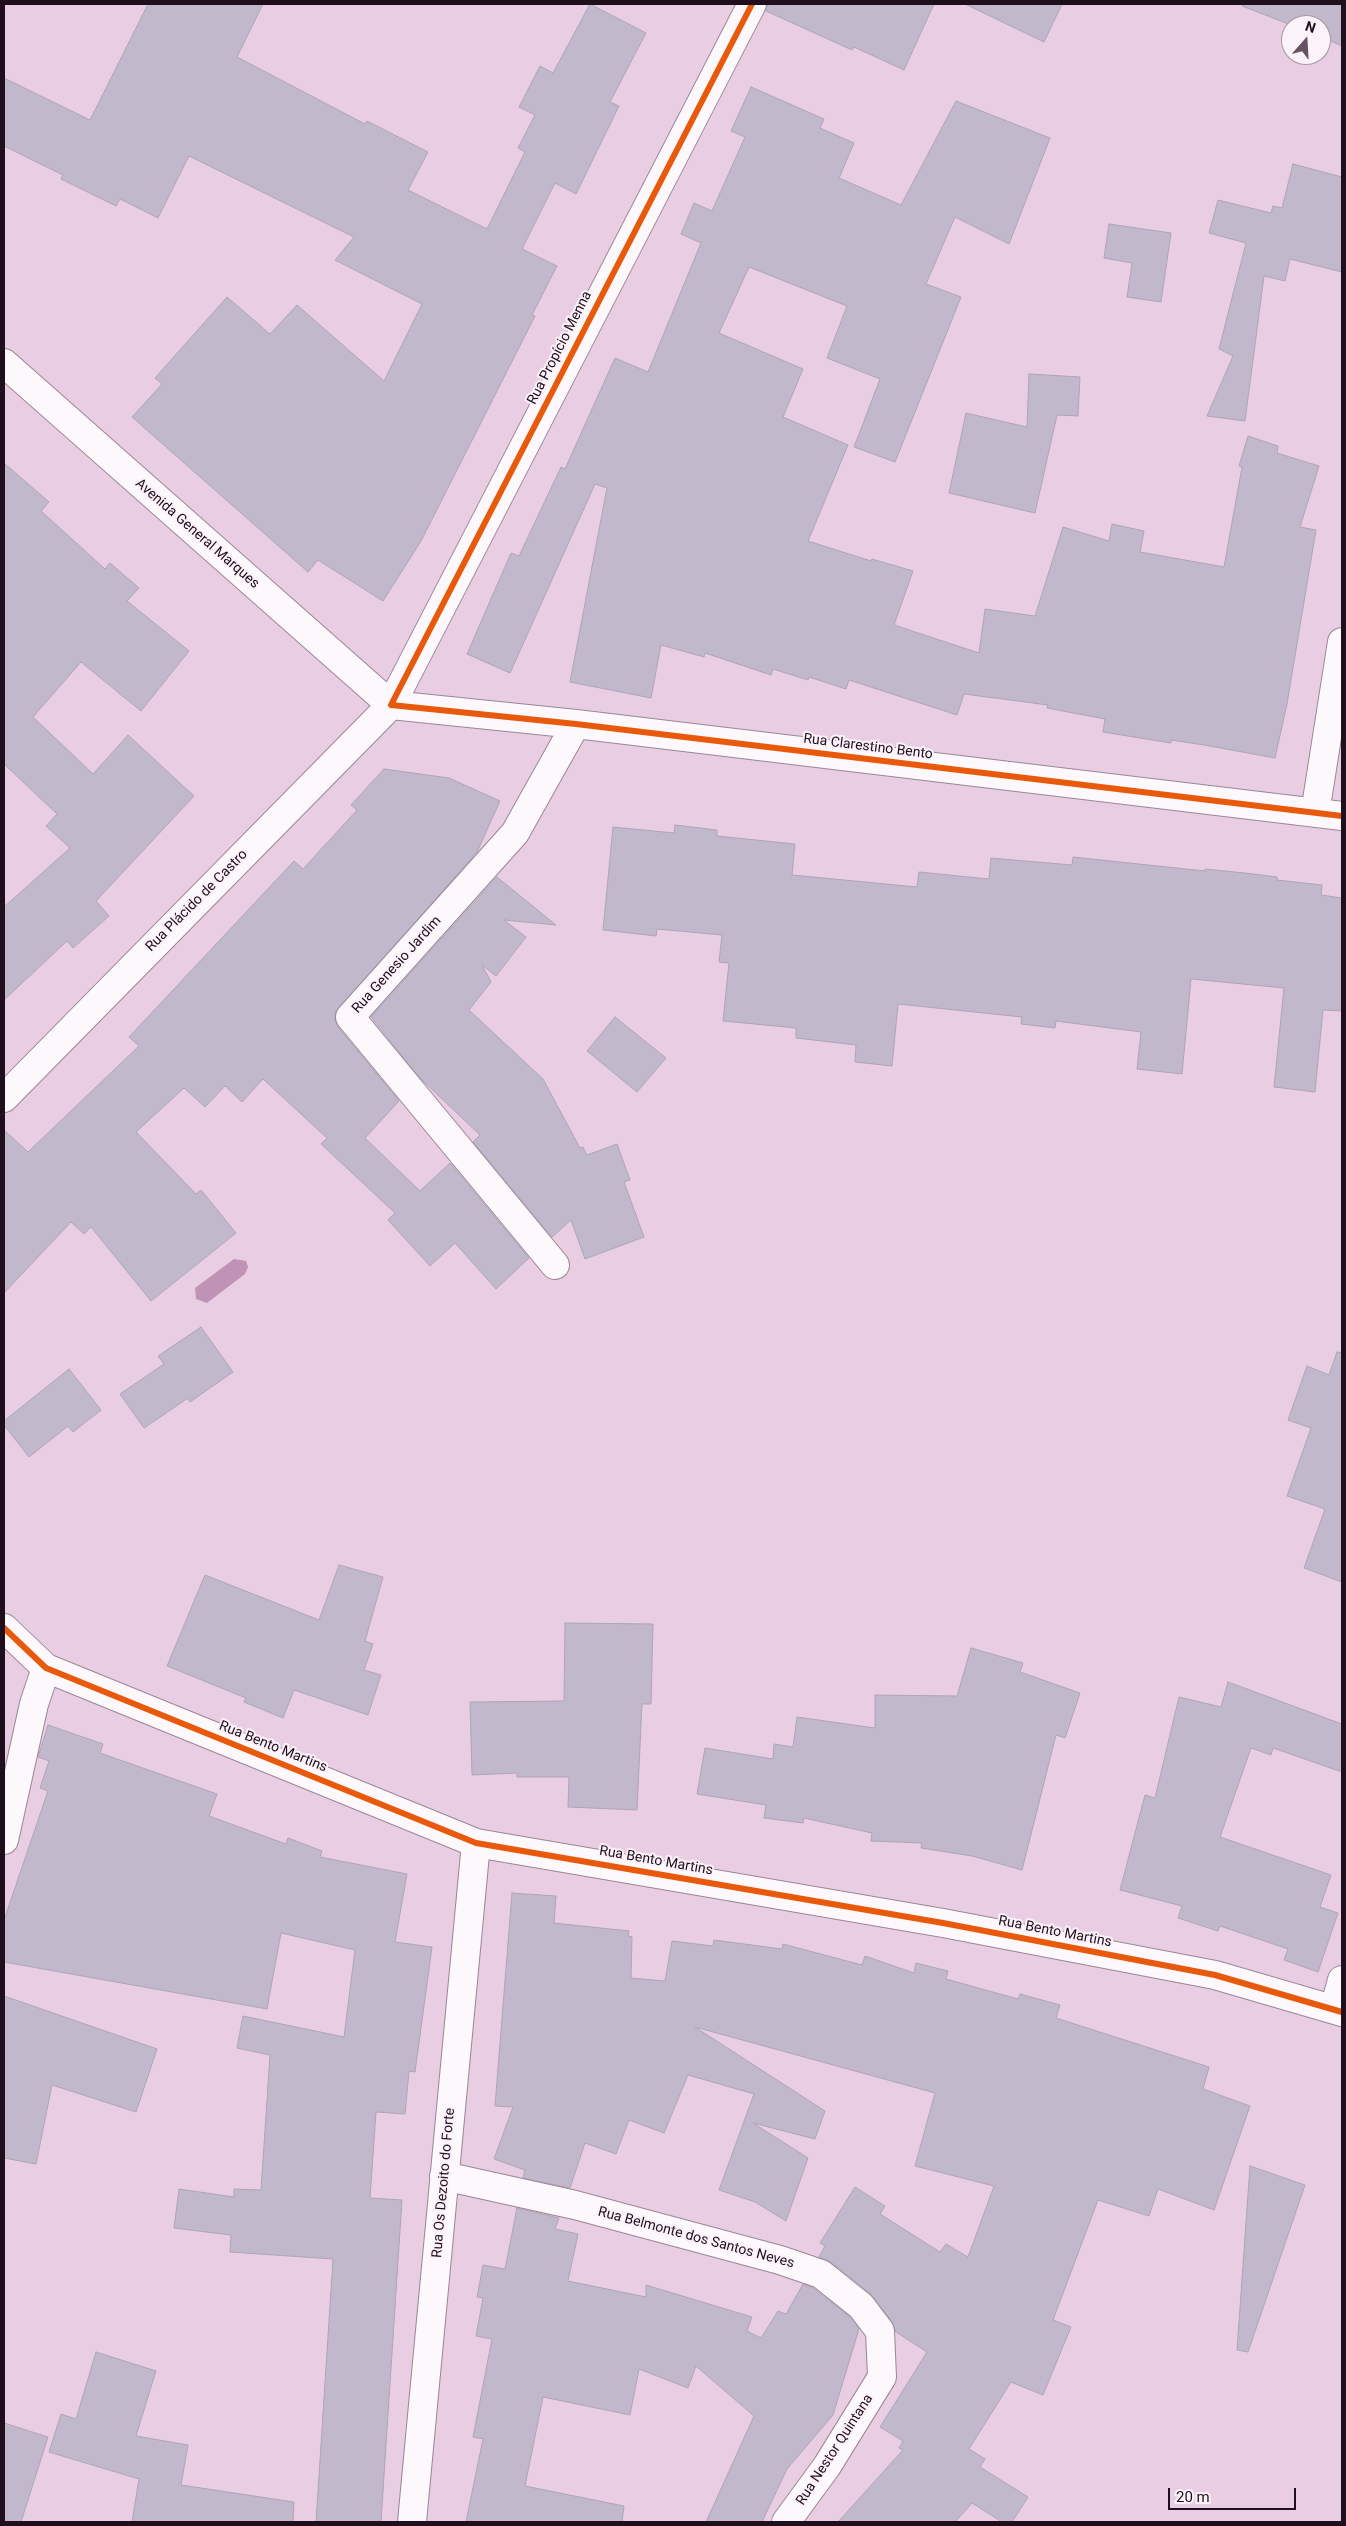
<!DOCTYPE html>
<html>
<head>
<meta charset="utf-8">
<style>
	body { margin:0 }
	#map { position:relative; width:1346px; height:2526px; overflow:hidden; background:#e9cee3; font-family:Roboto,sans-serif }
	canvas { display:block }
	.frame { position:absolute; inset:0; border:5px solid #1f0f1c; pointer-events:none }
	.north { position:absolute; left:1281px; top:15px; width:50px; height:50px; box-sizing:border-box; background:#fcf2fa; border:1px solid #a497a1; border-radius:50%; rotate:19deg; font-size:14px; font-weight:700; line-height:20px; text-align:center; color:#1f0f1c }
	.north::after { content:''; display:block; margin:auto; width:18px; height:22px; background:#665262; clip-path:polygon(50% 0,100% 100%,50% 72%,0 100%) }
	.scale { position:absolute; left:1168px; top:2488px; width:128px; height:22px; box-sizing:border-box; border:2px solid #1f0f1c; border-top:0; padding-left:6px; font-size:15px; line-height:18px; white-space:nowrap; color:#1f0f1c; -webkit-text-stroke:4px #fcf2fa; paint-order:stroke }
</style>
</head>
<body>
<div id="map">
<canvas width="1346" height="2526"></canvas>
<div class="frame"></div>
<div class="north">N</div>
<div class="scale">20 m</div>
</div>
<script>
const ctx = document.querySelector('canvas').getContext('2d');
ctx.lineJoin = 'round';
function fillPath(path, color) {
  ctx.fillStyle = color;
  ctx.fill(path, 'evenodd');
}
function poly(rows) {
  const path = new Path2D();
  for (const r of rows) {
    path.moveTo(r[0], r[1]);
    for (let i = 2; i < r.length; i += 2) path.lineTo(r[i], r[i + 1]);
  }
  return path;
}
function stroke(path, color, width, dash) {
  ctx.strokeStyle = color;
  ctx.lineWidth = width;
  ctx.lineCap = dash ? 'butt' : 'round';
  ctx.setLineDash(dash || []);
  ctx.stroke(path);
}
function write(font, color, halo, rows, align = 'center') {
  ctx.font = font + ' Roboto,sans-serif';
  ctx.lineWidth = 4;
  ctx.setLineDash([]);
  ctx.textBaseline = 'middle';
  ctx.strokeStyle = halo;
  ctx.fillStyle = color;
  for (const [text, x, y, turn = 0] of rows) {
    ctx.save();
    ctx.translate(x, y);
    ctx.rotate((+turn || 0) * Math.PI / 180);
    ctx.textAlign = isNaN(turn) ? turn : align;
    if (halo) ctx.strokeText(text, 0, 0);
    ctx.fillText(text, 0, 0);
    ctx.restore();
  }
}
fillPath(poly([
	[234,1259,246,1261,248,1267,245,1274,207,1303,196,1299,195,1288]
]), '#be93b5');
const building = poly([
	[148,4,263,4,237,57,365,124,367,121,428,152,408,190,487,229,525,152,518,148,535,115,519,107,540,66,553,73,590,4,646,33,610,102,619,106,576,194,555,183,522,249,557,266,532,315,535,316,421,541,383,601,318,560,308,572,132,417,162,384,155,378,227,297,270,334,297,305,384,381,422,304,335,260,354,237,189,156,158,218,120,199,116,206,61,179,63,175,4,146,4,78,90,120,148,4],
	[768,4,934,4,904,70,854,47,852,50,766,11,768,4],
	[965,4,1062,4,1044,42,965,4],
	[1242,4,1342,4,1342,46,1321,37,1321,25,1291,25,1242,6,1242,4],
	[751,87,824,119,820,128,854,143,839,178,901,205,956,101,1050,138,1009,244,955,217,926,284,961,297,895,462,854,447,880,379,827,358,847,306,749,267,719,333,803,369,783,417,848,445,808,541,871,561,872,559,913,571,894,625,979,653,985,609,1035,616,1063,527,1109,541,1112,524,1144,531,1140,552,1224,567,1242,467,1239,466,1248,436,1278,446,1277,453,1319,466,1300,527,1316,530,1287,704,1275,758,1204,745,1171,740,1171,743,1103,732,1105,719,1047,708,1048,705,964,694,957,715,849,680,846,689,809,677,808,680,773,669,771,675,705,653,704,657,661,645,651,698,570,682,607,488,595,484,510,673,467,654,511,553,519,556,561,467,565,469,615,358,648,372,701,243,681,234,694,203,712,211,745,137,731,131,751,87],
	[1293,164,1342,177,1342,272,1290,259,1285,281,1264,276,1245,421,1207,416,1233,356,1219,349,1246,243,1209,233,1218,200,1271,213,1273,206,1282,208,1293,164],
	[1109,224,1171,233,1161,302,1127,297,1132,263,1104,258,1109,224],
	[1029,374,1080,377,1078,416,1057,415,1035,513,949,493,966,413,1027,427,1029,374],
	[4,463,49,502,41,511,105,569,110,563,139,588,127,601,189,651,141,711,81,662,33,717,93,774,128,735,194,796,96,901,109,916,73,948,67,941,4,1000,4,907,70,848,46,826,57,814,4,764,4,463],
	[384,769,449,778,500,801,477,852,335,1013,335,1020,338,1027,399,1101,365,1138,420,1191,450,1163,529,1258,496,1289,455,1243,430,1266,388,1220,395,1213,321,1144,327,1138,263,1079,242,1102,225,1086,205,1107,184,1088,136,1132,196,1194,201,1190,236,1233,151,1301,91,1227,84,1234,71,1222,4,1293,4,1130,28,1152,139,1046,129,1037,294,861,303,869,357,810,351,805,384,769],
	[675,825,717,830,717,836,795,844,792,875,917,887,919,872,989,879,991,858,1072,865,1073,857,1205,871,1205,869,1245,873,1277,877,1277,880,1322,885,1321,895,1342,898,1342,1011,1323,1010,1315,1092,1274,1087,1284,988,1191,979,1182,1074,1137,1069,1141,1032,1056,1021,1055,1028,1021,1024,1022,1017,898,1004,892,1066,855,1062,856,1045,796,1038,796,1028,723,1021,729,963,719,962,722,935,657,929,656,936,603,930,613,827,674,833,675,825],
	[497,877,556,925,504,920,526,937,496,976,482,965,491,982,469,1010,543,1079,580,1148,583,1147,587,1155,617,1144,630,1180,624,1182,644,1237,585,1259,571,1220,552,1237,473,1142,480,1135,420,1078,371,1017,497,877],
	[615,1017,666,1058,637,1092,587,1051,615,1017],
	[201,1327,233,1372,190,1402,188,1398,144,1428,120,1394,164,1364,158,1356,201,1327],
	[1337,1352,1342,1353,1342,1582,1304,1568,1325,1509,1287,1496,1311,1428,1288,1420,1307,1366,1329,1375,1337,1352],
	[69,1369,101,1410,73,1432,68,1426,29,1457,4,1425,4,1421,69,1369],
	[339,1565,383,1577,365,1641,373,1644,364,1670,381,1675,368,1715,294,1690,283,1718,244,1702,246,1698,167,1666,205,1575,319,1620,339,1565],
	[565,1623,653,1624,651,1704,642,1704,637,1810,568,1807,569,1777,517,1777,517,1773,472,1775,470,1702,564,1701,565,1623],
	[971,1648,1023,1663,1020,1672,1080,1693,1065,1738,1056,1735,1022,1870,972,1856,921,1848,922,1843,871,1841,872,1833,804,1818,803,1823,764,1818,766,1805,697,1794,705,1748,773,1759,774,1744,793,1747,797,1717,875,1728,875,1695,957,1696,971,1648],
	[1228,1682,1342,1724,1342,1772,1273,1748,1271,1755,1251,1748,1220,1837,1331,1875,1320,1907,1338,1913,1318,1972,1284,1960,1288,1949,1220,1926,1218,1931,1178,1918,1182,1906,1120,1890,1145,1795,1155,1798,1179,1697,1221,1707,1228,1682],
	[48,1725,103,1744,100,1753,217,1794,209,1816,286,1844,288,1838,322,1851,320,1857,407,1874,395,1942,432,1947,415,2072,409,2071,405,2114,376,2112,370,2198,402,2200,381,2522,316,2522,333,2259,230,2252,231,2235,174,2228,179,2189,234,2197,234,2189,261,2190,270,2055,237,2048,243,2016,344,2037,355,1950,281,1933,267,2009,4,1962,4,1920,48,1791,40,1788,49,1761,38,1757,48,1725],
	[512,1893,556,1896,554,1923,629,1931,628,1936,632,1937,631,1978,665,1981,672,1941,713,1946,714,1940,782,1949,783,1944,862,1965,865,1956,914,1973,916,1963,948,1971,946,1979,1018,1999,1020,1994,1060,2005,1056,2018,1209,2067,1203,2089,1250,2106,1214,2210,1158,2189,1149,2216,1098,2200,1053,2320,1071,2327,1043,2395,1011,2382,969,2449,985,2459,980,2467,1028,2497,1012,2522,1002,2522,972,2503,955,2522,838,2522,903,2450,899,2448,903,2441,880,2427,927,2352,896,2332,892,2322,871,2294,831,2262,819,2257,825,2246,820,2243,855,2187,885,2206,880,2214,940,2252,946,2244,968,2257,994,2186,915,2166,935,2093,695,2027,825,2111,815,2139,753,2123,808,2158,786,2221,755,2202,719,2190,754,2094,688,2075,664,2133,629,2120,616,2154,585,2143,570,2188,523,2178,525,2170,494,2159,513,2107,495,2106,512,1893],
	[4,1996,157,2049,136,2112,52,2085,36,2164,4,2158,4,1996],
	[1250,2166,1305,2185,1248,2352,1237,2350,1250,2166],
	[517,2208,559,2218,555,2229,578,2234,568,2281,646,2297,646,2285,752,2317,747,2331,761,2338,778,2311,786,2314,803,2284,813,2288,850,2317,859,2329,833,2415,787,2469,762,2522,706,2522,754,2416,696,2366,688,2388,639,2369,630,2415,543,2397,525,2486,624,2506,622,2522,466,2522,483,2439,473,2437,492,2339,476,2336,483,2298,477,2297,483,2265,505,2269,517,2208],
	[96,2352,156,2371,136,2436,188,2445,181,2485,294,2502,293,2522,132,2522,139,2479,49,2452,61,2414,76,2419,96,2352],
	[4,2423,48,2437,21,2522,4,2522,4,2423]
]);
fillPath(building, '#c2b8cc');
stroke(building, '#aea4b6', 1);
const minor = poly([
	[752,4,391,705,576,724,1342,816],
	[1315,813,1342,642],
	[555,1265,350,1017,515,833,576,724],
	[4,1628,46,1668,476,1843,943,1923,1215,1975,1342,2012],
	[4,1840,34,1704,46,1668],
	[1334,2009,1342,1980],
	[444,2176,575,2205,780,2260,821,2274,861,2306,880,2331,882,2377,827,2466,786,2522],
	[412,2522,476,1843]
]);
const secondary = poly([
	[4,363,391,705,4,1098]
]);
stroke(minor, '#9a8696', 30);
stroke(secondary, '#9a8696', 30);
stroke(minor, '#fcf8fb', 28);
stroke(secondary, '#fcf8fb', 28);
stroke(poly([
	[752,4,391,705,576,724,1342,816],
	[4,1628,46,1668,476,1843,943,1923,1215,1975,1342,2012]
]), '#e8590c', 6);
write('14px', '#1f0f1c', '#fcf2fa', [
	["Rua Propício Menna",560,348,-63],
	["Avenida General Marques",197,534,41],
	["Rua Clarestino Bento",868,747,7],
	["Rua Plácido de Castro",197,901,-45],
	["Rua Genesio Jardim",397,965,-48],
	["Rua Bento Martins",273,1747,22],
	["Rua Bento Martins",656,1861,10],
	["Rua Bento Martins",1055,1932,11],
	["Rua Os Dezoito do Forte",444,2183,-85],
	["Rua Belmonte dos Santos Neves",696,2238,15],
	["Rua Nestor Quintana",835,2450,-57]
]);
</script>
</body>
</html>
